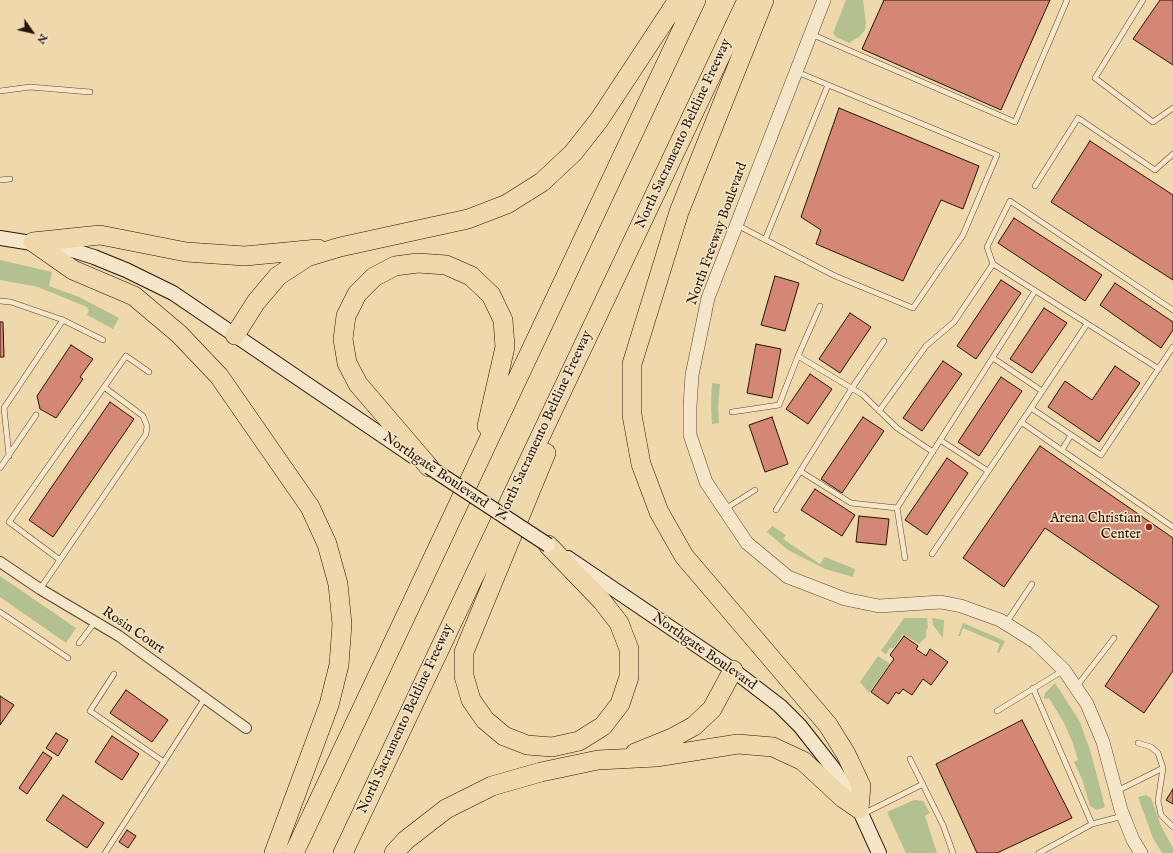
<!DOCTYPE html>
<html>
<head>
<meta charset="utf-8">
<style>
	body { margin:0 }
	#map { position:relative; width:1173px; height:853px; overflow:hidden; background:#f0d8ad; font-family:"IM FELL English",serif }
	canvas { display:block }
	.north { position:absolute; left:12px; top:12px; width:40px; height:40px; -webkit-text-stroke:3px #f5e6ca; paint-order:stroke; rotate:124deg; font-size:11px; font-weight:700; line-height:16px; text-align:center; color:#271403 }
	.north::after { content:''; display:block; margin:auto; width:14px; height:18px; background:#271403; clip-path:polygon(50% 0,100% 100%,50% 72%,0 100%) }
</style>
</head>
<body>
<div id="map">
<canvas width="1173" height="853"></canvas>
<div class="north">N</div>
</div>
<script>
const ctx = document.querySelector('canvas').getContext('2d');
ctx.lineJoin = 'round';
function fillPath(path, color) {
  ctx.fillStyle = color;
  ctx.fill(path, 'evenodd');
}
function poly(rows) {
  const path = new Path2D();
  for (const r of rows) {
    path.moveTo(r[0], r[1]);
    for (let i = 2; i < r.length; i += 2) path.lineTo(r[i], r[i + 1]);
  }
  return path;
}
function stroke(path, color, width, dash) {
  ctx.strokeStyle = color;
  ctx.lineWidth = width;
  ctx.lineCap = dash ? 'butt' : 'round';
  ctx.setLineDash(dash || []);
  ctx.stroke(path);
}
function write(font, color, halo, rows, align = 'center') {
  ctx.font = font + ' "IM FELL English",serif';
  ctx.lineWidth = 3;
  ctx.setLineDash([]);
  ctx.textBaseline = 'middle';
  ctx.strokeStyle = halo;
  ctx.fillStyle = color;
  for (const [text, x, y, turn = 0] of rows) {
    ctx.save();
    ctx.translate(x, y);
    ctx.rotate((+turn || 0) * Math.PI / 180);
    ctx.textAlign = isNaN(turn) ? turn : align;
    if (halo) ctx.strokeText(text, 0, 0);
    ctx.fillText(text, 0, 0);
    ctx.restore();
  }
}
fillPath(poly([
	[846,0,863,0,866,24,865,30,859,37,849,43,836,37,833,33],
	[0,260,52,272,49,286,79,297,119,318,113,329,87,315,89,311,87,307,38,287,0,280],
	[712,383,720,384,718,407,719,423,712,424,711,404],
	[772,526,786,535,783,539,820,564,825,557,855,569,853,577,825,569,788,550,767,532],
	[0,576,76,628,66,643,0,597],
	[904,618,927,618,928,628,926,630,926,637,919,644,903,634,894,648,890,648,886,654,881,651],
	[932,618,944,620,943,638,933,625],
	[963,623,1005,641,999,653,997,652,1000,644,963,628,960,636,958,636],
	[878,656,889,663,889,665,869,693,860,682],
	[1055,683,1080,722,1091,753,1105,807,1097,810,1090,806,1082,779,1074,762,1078,760,1072,741,1064,723,1049,698,1044,699,1045,693],
	[1146,795,1151,798,1161,826,1173,848,1173,853,1162,853,1153,838,1138,797],
	[914,800,923,801,930,813,925,816,937,853,906,853,887,812]
]), '#b3c08f');
const building = poly([
	[884,0,1050,0,1001,110,862,49,884,0],
	[1160,0,1173,0,1173,65,1133,39,1160,0],
	[839,108,979,166,963,209,941,200,903,281,816,244,821,230,801,217,839,108],
	[1090,141,1173,195,1173,280,1051,202,1090,141],
	[1014,218,1102,275,1085,301,998,243,1014,218],
	[775,276,799,283,785,331,761,325,775,276],
	[1001,280,1021,293,976,359,957,346,1001,280],
	[1115,283,1173,322,1173,330,1161,348,1100,305,1115,283],
	[1044,308,1067,323,1032,373,1010,359,1044,308],
	[850,313,871,327,840,373,819,359,850,313],
	[0,322,3,322,4,357,0,357,0,322],
	[756,344,781,349,772,398,747,393,756,344],
	[71,345,93,359,80,377,83,379,56,418,40,409,37,396,71,345],
	[943,361,962,374,922,431,903,418,943,361],
	[1115,366,1140,383,1099,442,1048,407,1065,381,1092,400,1115,366],
	[810,374,832,389,808,424,786,409,810,374],
	[1001,377,1022,391,979,456,958,442,1001,377],
	[110,402,134,419,53,537,29,520,110,402],
	[772,417,788,464,765,472,749,425,772,417],
	[863,417,884,431,842,493,821,479,863,417],
	[1040,446,1173,538,1173,671,1144,713,1105,686,1159,606,1045,528,1004,587,963,558,1040,446],
	[947,458,968,473,927,535,905,520,947,458],
	[815,489,855,515,842,536,801,510,815,489],
	[859,516,889,519,886,545,856,542,859,516],
	[904,636,918,646,916,649,926,656,930,649,948,662,931,685,923,679,912,695,903,689,899,694,896,692,888,704,871,692,894,659,890,655,904,636],
	[126,690,168,720,152,742,110,713,126,690],
	[0,696,14,705,0,725,0,696],
	[1022,720,1072,818,997,853,977,853,936,764,1022,720],
	[56,733,68,740,58,756,46,748,56,733],
	[112,736,139,754,122,780,95,762,112,736],
	[43,752,52,758,27,794,19,788,43,752],
	[1173,789,1173,804,1166,800,1173,789],
	[63,795,104,823,87,848,46,820,63,795],
	[127,830,136,836,128,848,119,842,127,830]
]);
fillPath(building, '#d38774');
stroke(building, '#271403', 1);
const service = poly([
	[1143,0,1095,78,1153,122,1173,108],
	[811,34,1015,122,1067,0],
	[0,91,30,87,90,92],
	[0,180,10,179],
	[1035,186,1078,118,1155,170,1173,154],
	[737,225,835,276,913,308,963,235,997,155,797,72],
	[765,240,828,85],
	[993,264,1159,369],
	[0,301,11,302,63,320,103,340],
	[798,356,863,395,897,428,933,452],
	[993,358,1042,391],
	[1031,408,1087,324],
	[879,411,926,346,954,322,993,264,987,247,1010,201,1173,310],
	[732,412,779,405,798,356,820,306],
	[1021,422,1173,527],
	[940,440,988,471],
	[1062,450,1071,435],
	[9,456,4,408,63,320],
	[0,468,36,415],
	[800,471,851,503,897,508],
	[725,509,755,490],
	[776,510,852,388,884,341],
	[932,554,1031,408,1101,455,1173,347],
	[905,558,897,508,1035,291],
	[60,560,9,522,126,356,149,372],
	[40,589,146,434,147,426,143,416,104,387],
	[0,612,68,658],
	[1006,623,1032,584],
	[79,643,95,622],
	[114,674,90,711,164,762],
	[1077,686,1114,638],
	[1033,688,1092,824,1123,816],
	[997,711,1064,670],
	[1138,743,1151,747,1158,753,1163,768,1158,801,1161,815,1173,827],
	[910,759,943,825,953,853],
	[1117,791,1163,768],
	[863,814,923,784],
	[105,853,205,698],
	[1039,853,1092,824]
]);
const minor = poly([
	[0,562,40,589,119,636,246,728]
]);
const tertiary = poly([
	[824,0,708,298,692,375,690,406,690,435,706,482,747,543,788,577,845,599,879,606,941,602,961,606,1000,620,1035,642,1064,670,1087,704,1103,742,1121,810,1133,840,1141,853]
]);
const secondary = poly([
	[0,238,69,249,94,257,126,270,173,293,414,457],
	[568,558,733,670,780,706,800,726,833,768,859,809,879,853]
]);
const motorway = poly([
	[33,242,73,270,134,296,179,334,219,376,310,507,327,544,338,584,342,624,339,665,329,705,274,853],
	[33,242,100,235,186,252,245,256,318,249],
	[235,335,256,302,278,276,307,257,340,247,468,219,507,204,542,182,573,153,599,120,678,0],
	[546,453,464,652,464,676,471,700,485,720,504,736,527,745,552,747,579,741,603,726,620,704,629,677,629,649,619,623,602,601,548,545],
	[429,467,358,384,347,363,343,339,346,316,357,294,374,277,395,266,418,263,446,265,471,276,491,295,503,320,505,347,487,426],
	[635,753,672,738,694,726,712,709,733,670],
	[294,853,696,0],
	[343,853,747,0],
	[394,853,406,840,446,809,492,786,541,772,598,760,656,757,738,744,773,747,803,761,843,798,859,809,861,786,846,754,828,725,684,556,659,512,641,464,632,415,632,364,679,212,764,0]
]);
stroke(service, '#59452e', 6);
stroke(minor, '#59452e', 12);
stroke(tertiary, '#59452e', 14);
stroke(secondary, '#271403', 16);
stroke(motorway, '#271403', 20);
stroke(service, '#f5e6ca', 5);
stroke(minor, '#f5e6ca', 10);
stroke(tertiary, '#f5e6ca', 13);
stroke(secondary, '#f5e6ca', 14);
stroke(motorway, '#f0d8ad', 19);
const secondaryBridge = poly([
	[429,467,548,545]
]);
stroke(secondaryBridge, '#271403', 16, []);
stroke(secondaryBridge, '#f5e6ca', 14);
for (const [x, y, r, color] of [
	[1149,527,4,"#8f2418"]
]) {
  const dot = new Path2D();
  dot.arc(x, y, r, 0, 2 * Math.PI);
  ctx.fillStyle = color;
  ctx.fill(dot);
  stroke(dot, '#f5e6ca', 1.5);
}
write('14px', '#271403', '#f5e6ca', [
	["North Sacramento Beltline Freeway",684,134,-65],
	["North Freeway Boulevard",718,234,-70],
	["North Sacramento Beltline Freeway",545,426,-65],
	["Northgate Boulevard",435,471,34],
	["Rosin Court",133,631,34],
	["Northgate Boulevard",704,652,35],
	["North Sacramento Beltline Freeway",406,719,-65]
]);
write('14px', '#271403', '#f5e6ca', [
	["Arena Christian",1141,519],
	["Center",1141,535]
], 'right');
</script>
</body>
</html>
